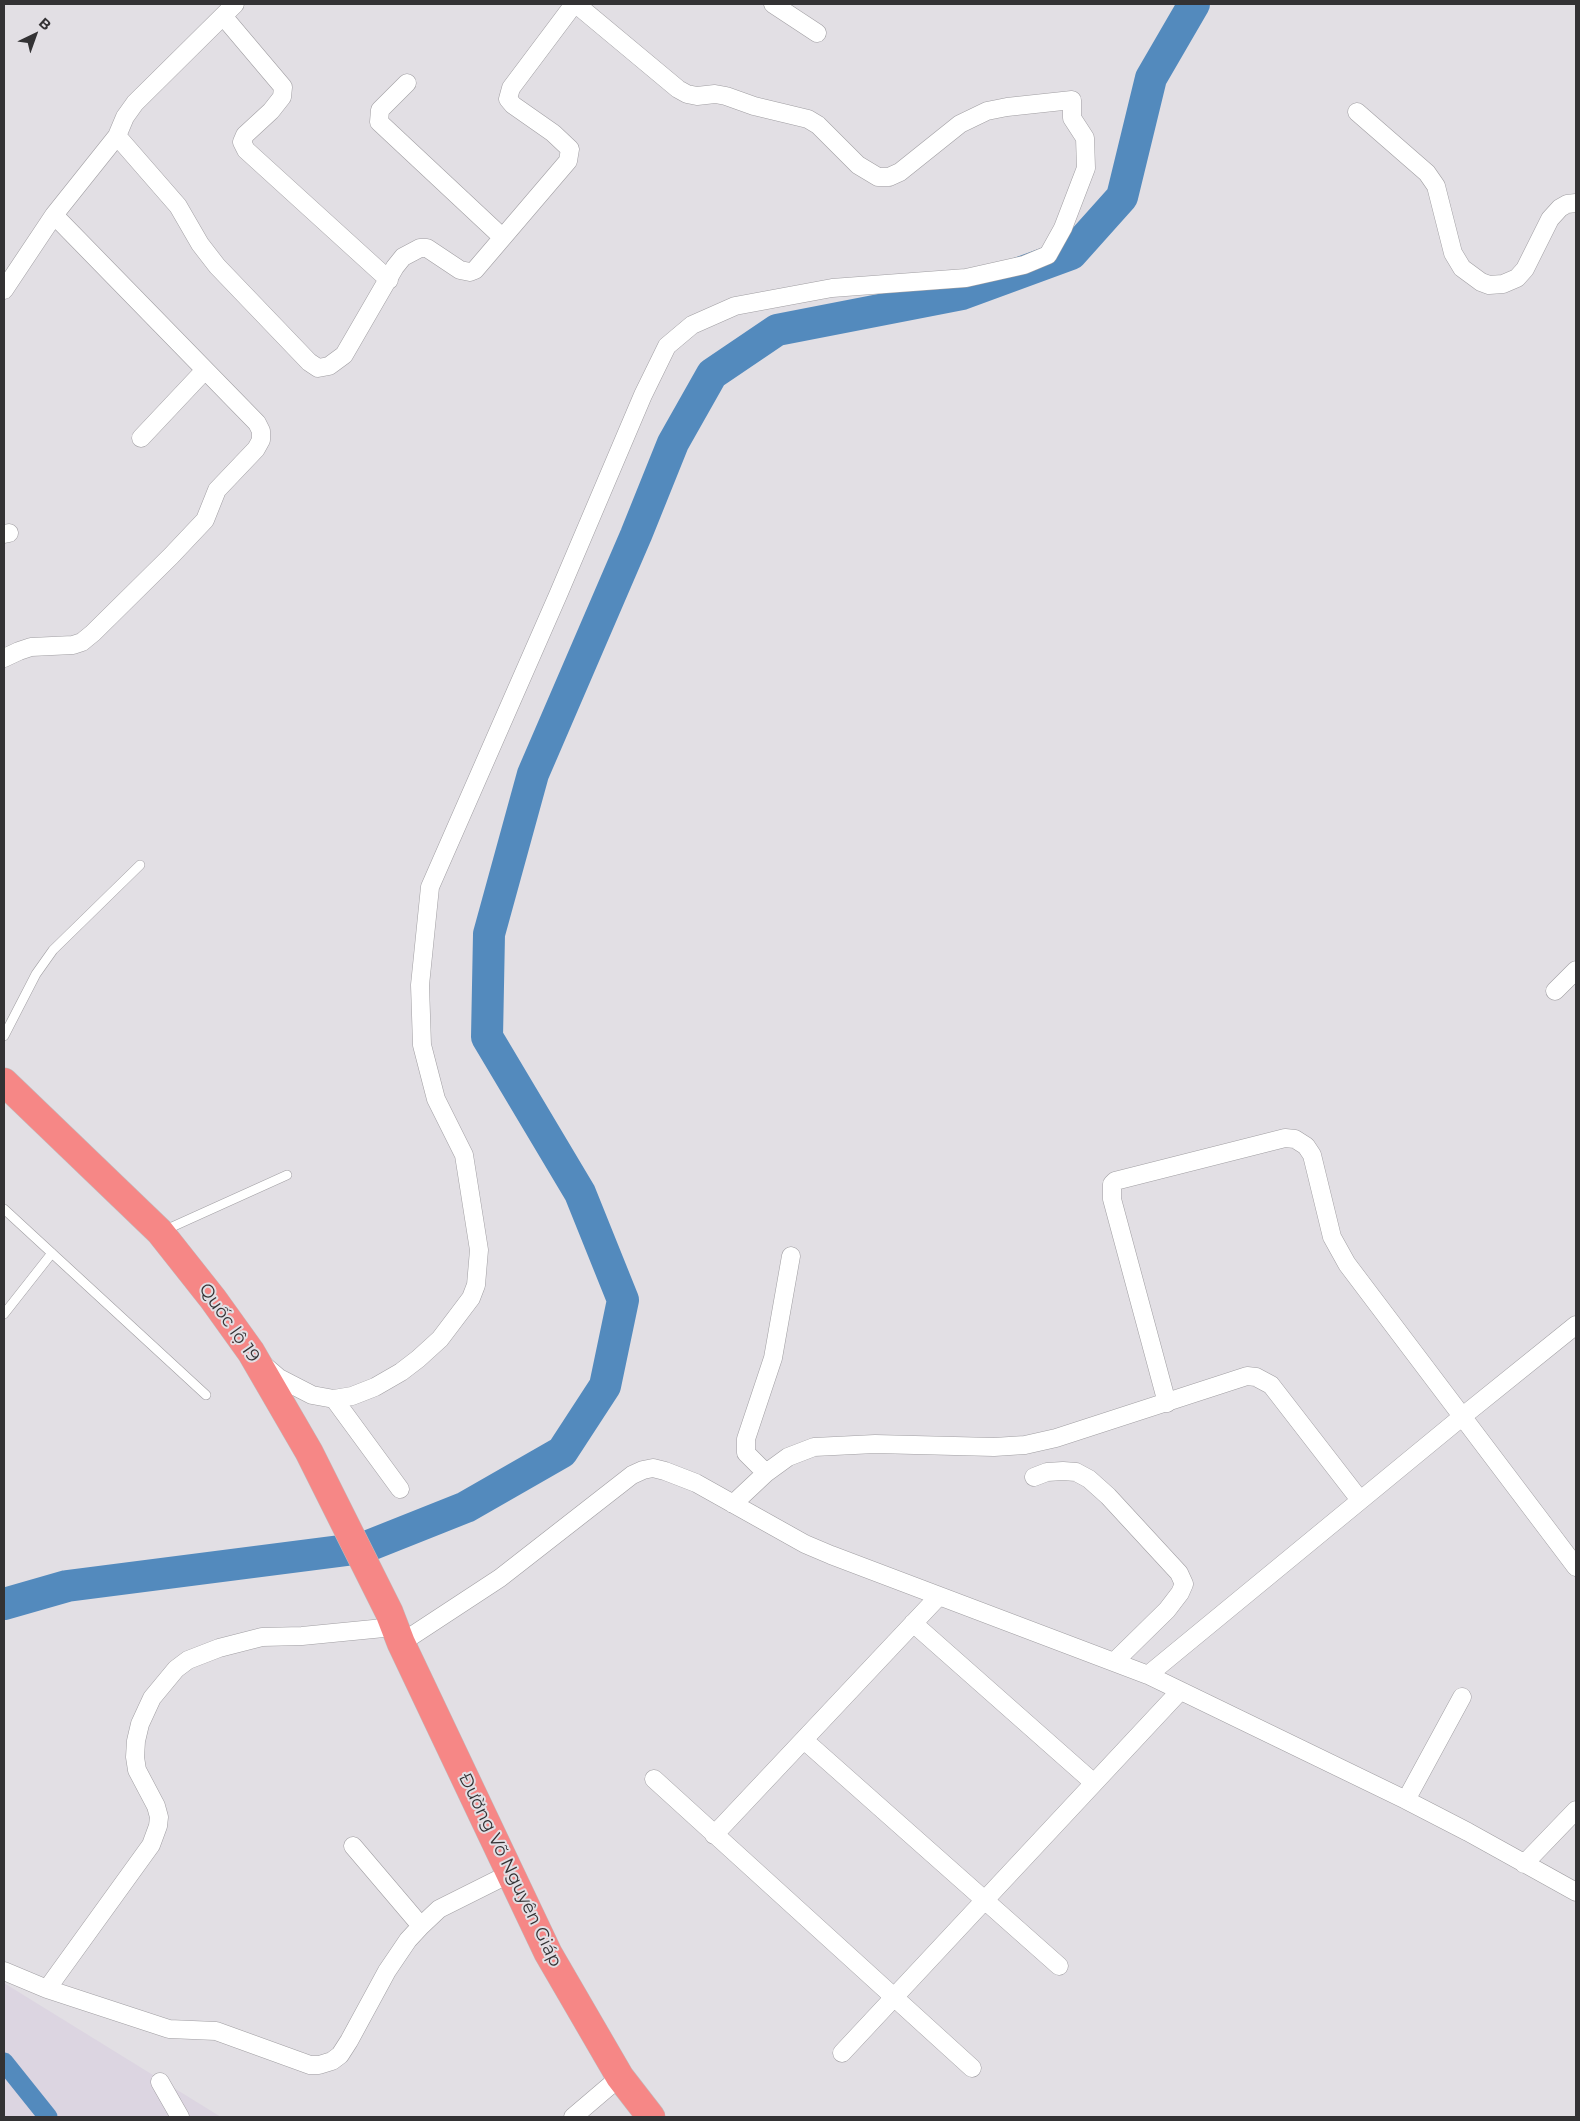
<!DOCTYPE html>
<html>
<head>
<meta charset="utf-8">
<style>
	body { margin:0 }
	#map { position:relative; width:1580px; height:2121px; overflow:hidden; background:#e2dfe4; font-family:Montserrat,sans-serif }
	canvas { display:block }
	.frame { position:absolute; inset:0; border:5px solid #333234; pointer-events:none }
	.north { position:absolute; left:10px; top:10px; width:50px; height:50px; -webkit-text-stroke:4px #e2dfe4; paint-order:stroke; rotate:42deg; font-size:14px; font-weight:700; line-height:20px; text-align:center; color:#333234 }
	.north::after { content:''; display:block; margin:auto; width:18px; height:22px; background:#333234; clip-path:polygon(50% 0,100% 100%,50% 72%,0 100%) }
</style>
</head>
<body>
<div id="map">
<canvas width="1580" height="2121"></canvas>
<div class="frame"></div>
<div class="north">B</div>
</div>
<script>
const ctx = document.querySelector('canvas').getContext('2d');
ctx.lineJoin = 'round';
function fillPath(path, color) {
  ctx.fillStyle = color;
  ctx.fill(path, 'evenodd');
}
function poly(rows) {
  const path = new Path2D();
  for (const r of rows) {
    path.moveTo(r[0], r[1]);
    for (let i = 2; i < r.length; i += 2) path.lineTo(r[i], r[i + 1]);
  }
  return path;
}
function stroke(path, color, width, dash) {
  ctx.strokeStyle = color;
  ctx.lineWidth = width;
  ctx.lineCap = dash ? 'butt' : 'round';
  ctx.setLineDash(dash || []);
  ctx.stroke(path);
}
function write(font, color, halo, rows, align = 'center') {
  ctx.font = font + ' Montserrat,sans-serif';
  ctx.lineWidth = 4;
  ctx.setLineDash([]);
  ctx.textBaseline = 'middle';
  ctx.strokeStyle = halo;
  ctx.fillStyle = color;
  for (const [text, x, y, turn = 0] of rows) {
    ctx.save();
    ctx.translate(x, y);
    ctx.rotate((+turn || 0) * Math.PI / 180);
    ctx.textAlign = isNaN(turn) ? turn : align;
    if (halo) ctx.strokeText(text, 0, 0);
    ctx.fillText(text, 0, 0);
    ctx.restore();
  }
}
fillPath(poly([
	[4,1983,221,2117,4,2117]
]), '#dcd5e1');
stroke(poly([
	[4,2062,48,2117]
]), '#538abd', 19);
stroke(poly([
	[4,1604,67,1586,363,1548,466,1507,562,1452,605,1386,623,1300,580,1193,487,1037,489,934,533,774,636,535,673,443,712,374,777,330,962,294,1071,254,1122,197,1151,78,1194,4]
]), '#538abd', 32);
const lane = poly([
	[4,1036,36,974,53,950,140,865],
	[4,1209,206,1395],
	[163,1231,287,1175],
	[4,1314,52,1253]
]);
const street = poly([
	[773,4,817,33],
	[223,16,283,87,282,97,271,111,245,135,242,142,246,150,389,280],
	[407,83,380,110,379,122,502,237],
	[1357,112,1427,173,1436,186,1453,253,1462,268,1481,282,1489,285,1503,284,1517,278,1525,269,1550,219,1560,208,1567,204,1576,203],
	[117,136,178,206,200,244,217,266,309,362,318,368,329,366,344,355,395,267,403,257,420,248,427,248,460,270,470,272,475,270,568,161,570,149,553,133,513,105,508,99,511,88,574,4],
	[4,290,54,215,117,136,125,117,135,103,235,4],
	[141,438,205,370],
	[4,534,9,533],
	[4,658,19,651,31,647,73,645,82,642,93,633,171,556,205,520,217,490,256,449,261,440,261,431,257,423,54,215],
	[1555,991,1576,970],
	[265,1366,279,1378,312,1395,334,1399,352,1396,375,1387,401,1372,418,1359,440,1339,471,1298,476,1285,479,1250,464,1155,436,1099,422,1045,420,985,430,887,558,595,643,395,667,346,692,325,735,306,832,288,966,278,1024,265,1048,255,1063,228,1086,168,1085,138,1072,118,1072,100,1007,107,987,111,960,124,900,172,889,177,878,177,858,165,818,125,808,119,754,106,726,96,715,94,697,96,687,94,678,89,576,4],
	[334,1399,400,1489],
	[1167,1403,1112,1199,1112,1184,1115,1181,1285,1138,1295,1139,1306,1146,1312,1155,1332,1237,1347,1264,1576,1567],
	[766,1473,746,1453,746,1439,773,1358,791,1256],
	[1034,1477,1047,1472,1063,1471,1076,1472,1089,1479,1108,1496,1179,1573,1184,1584,1180,1593,1167,1610,1114,1662],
	[733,1504,766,1473,788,1457,814,1447,875,1444,994,1447,1025,1445,1056,1438,1247,1376,1256,1377,1271,1385,1360,1500],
	[913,1623,1094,1783],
	[401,1643,500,1578,632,1475,643,1470,653,1468,665,1471,696,1483,805,1544,831,1555,1148,1675,1406,1800,1468,1832,1576,1892],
	[1148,1675,1463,1416,1576,1325],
	[804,1740,1059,1966],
	[654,1779,972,2068],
	[1406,1800,1462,1697],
	[714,1835,939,1596],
	[353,1846,421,1926],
	[1524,1864,1576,1810],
	[4,1971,47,1989,169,2029,216,2031,310,2065,319,2065,332,2061,340,2055,349,2041,387,1971,408,1940,421,1926,439,1909,511,1873],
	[47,1989,151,1845,158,1826,159,1817,156,1806,137,1770,135,1757,136,1741,140,1724,152,1698,176,1669,188,1660,219,1648,262,1637,302,1636,394,1627],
	[842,2053,1180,1691],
	[160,2082,180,2117],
	[573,2117,620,2077]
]);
const highway = poly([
	[4,1082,160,1232,213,1299,251,1352,309,1452,389,1612,401,1643,548,1953,620,2077,651,2117]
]);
stroke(lane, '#a09ea2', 10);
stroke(street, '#a09ea2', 19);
stroke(highway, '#bebdbe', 29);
stroke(lane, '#fff', 9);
stroke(street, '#fff', 18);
stroke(highway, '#f68786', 28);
write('18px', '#333234', '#e2dfe4', [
	["Quốc lộ 19",229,1323,55],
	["Đường Võ Nguyên Giáp",510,1870,64]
]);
</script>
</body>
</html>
